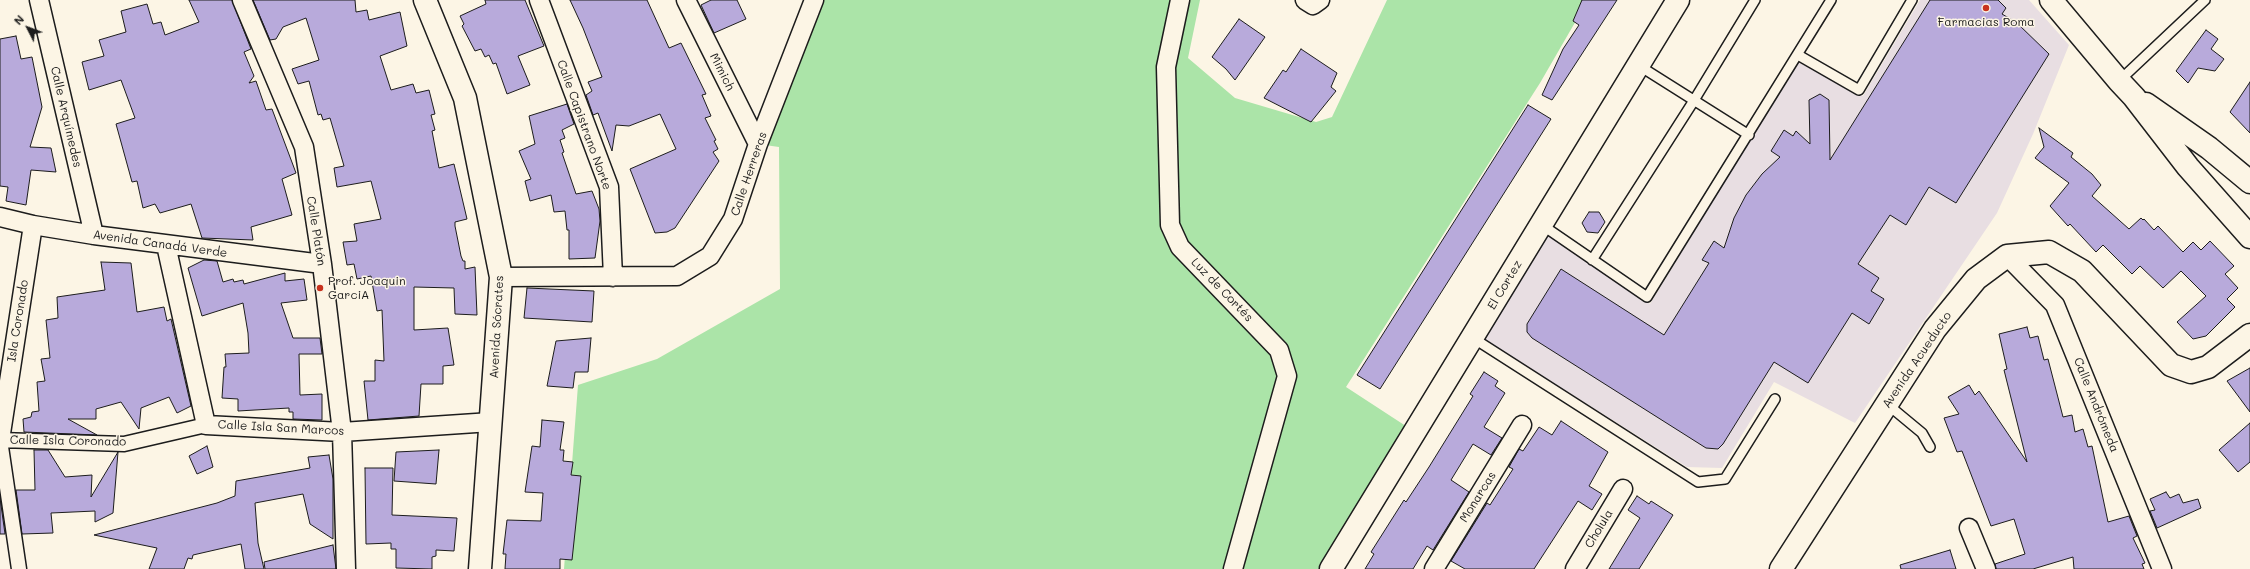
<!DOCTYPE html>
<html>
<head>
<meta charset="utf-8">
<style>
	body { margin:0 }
	#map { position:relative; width:2250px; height:569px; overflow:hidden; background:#fcf5e5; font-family:Mali,sans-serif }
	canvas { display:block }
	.north { position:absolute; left:8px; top:8px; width:40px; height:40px; -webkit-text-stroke:3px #fcf5e5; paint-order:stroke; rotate:312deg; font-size:11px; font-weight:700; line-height:16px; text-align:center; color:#1c1c1c }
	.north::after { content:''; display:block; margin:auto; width:14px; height:18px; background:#1c1c1c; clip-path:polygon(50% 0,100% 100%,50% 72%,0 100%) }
</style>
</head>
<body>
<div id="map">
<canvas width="2250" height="569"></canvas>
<div class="north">N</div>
</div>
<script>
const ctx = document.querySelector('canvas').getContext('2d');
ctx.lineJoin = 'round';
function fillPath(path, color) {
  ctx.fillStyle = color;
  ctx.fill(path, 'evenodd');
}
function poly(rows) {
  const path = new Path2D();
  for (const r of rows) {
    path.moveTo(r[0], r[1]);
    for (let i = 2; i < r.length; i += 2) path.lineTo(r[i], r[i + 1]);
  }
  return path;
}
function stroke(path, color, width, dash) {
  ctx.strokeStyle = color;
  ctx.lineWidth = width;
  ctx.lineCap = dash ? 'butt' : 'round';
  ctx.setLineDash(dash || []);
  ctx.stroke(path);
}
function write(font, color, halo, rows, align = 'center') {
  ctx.font = font + ' Mali,sans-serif';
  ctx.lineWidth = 3;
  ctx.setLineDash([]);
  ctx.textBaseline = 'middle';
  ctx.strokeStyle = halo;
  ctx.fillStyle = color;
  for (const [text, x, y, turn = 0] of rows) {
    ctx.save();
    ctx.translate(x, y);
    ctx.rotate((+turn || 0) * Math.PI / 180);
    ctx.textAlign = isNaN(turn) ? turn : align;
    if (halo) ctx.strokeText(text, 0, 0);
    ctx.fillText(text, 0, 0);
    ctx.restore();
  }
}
fillPath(poly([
	[1920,0,2029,0,2069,45,2033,134,1997,213,1855,423,1774,382,1722,468,1687,467,1484,339,1547,235,1650,304,1798,62,1863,96]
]), '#e8dee2');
fillPath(poly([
	[814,0,1200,0,1188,58,1235,98,1316,122,1332,117,1387,0,1588,0,1540,83,1346,387,1415,432,1331,569,564,569,578,385,657,359,780,289,779,147,758,144]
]), '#abe4a8');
const building = poly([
	[189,0,232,0,251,49,244,52,254,76,249,83,256,81,266,110,272,109,296,173,282,179,292,215,251,227,253,240,202,238,191,204,160,213,155,204,143,208,137,181,132,182,116,124,135,118,121,80,89,90,82,62,104,56,99,40,126,32,121,11,147,4,153,24,161,22,165,35,199,22,189,0],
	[253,0,355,0,356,12,367,10,369,20,400,12,407,46,380,56,391,90,413,84,416,93,429,90,435,114,431,115,435,130,432,131,439,168,454,164,467,219,455,222,455,226,461,256,463,261,465,261,465,269,475,267,477,315,455,314,454,288,414,287,414,330,448,328,454,365,443,366,443,384,421,384,419,416,368,420,364,381,375,381,375,360,384,361,382,310,377,311,371,276,357,279,354,264,347,265,343,242,357,241,354,224,381,219,371,181,337,187,334,168,344,166,330,118,323,120,321,114,318,115,309,81,298,84,292,69,319,60,306,18,283,27,276,39,270,40,253,0],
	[485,0,525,0,544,46,518,56,530,85,507,94,496,63,493,64,489,55,485,57,481,49,475,51,462,26,464,24,460,16,486,4,485,0],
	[570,0,647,0,669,48,681,43,706,94,702,95,711,116,705,118,716,140,714,141,718,149,713,152,719,161,675,228,667,232,655,233,630,169,676,149,660,114,629,126,616,125,612,151,598,113,593,115,586,95,592,91,588,82,602,77,583,28,570,0],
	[711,0,737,0,746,19,714,33,701,5,711,0],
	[1582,0,1617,0,1552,100,1542,95,1563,49,1579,25,1573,21,1582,0],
	[1930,0,1998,0,2006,8,2002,14,2017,23,2049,54,1956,203,1929,187,1906,225,1890,215,1858,264,1879,278,1871,291,1884,299,1869,324,1852,313,1808,383,1774,362,1723,444,1718,449,1706,448,1532,338,1527,332,1527,324,1561,269,1664,335,1709,263,1702,260,1714,241,1724,248,1734,218,1746,195,1762,174,1780,157,1771,151,1784,130,1793,136,1796,131,1810,144,1809,100,1820,94,1829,100,1830,160,1930,0],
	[1239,19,1265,37,1235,80,1226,69,1212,57,1239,19],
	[2206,30,2218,39,2211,49,2224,59,2215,71,2198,68,2188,83,2176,71,2206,30],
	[16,36,21,59,32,57,42,107,30,147,51,148,56,172,31,170,26,205,6,201,8,187,0,186,0,39,16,36],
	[1301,49,1337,73,1331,87,1336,91,1311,122,1264,98,1283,70,1286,72,1301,49],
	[2250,82,2250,133,2230,112,2250,82],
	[567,104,574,124,562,130,565,138,560,140,564,152,562,153,576,194,592,191,599,209,600,221,595,258,569,259,569,230,567,230,565,211,554,212,551,195,530,201,525,181,531,179,519,151,535,144,529,116,567,104],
	[1528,105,1551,119,1380,389,1357,375,1528,105],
	[2039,128,2073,153,2071,157,2092,174,2101,185,2092,196,2129,229,2141,218,2143,220,2144,219,2154,230,2158,226,2183,252,2193,242,2201,250,2210,241,2234,266,2225,274,2238,288,2227,299,2235,307,2206,336,2193,339,2177,322,2206,296,2181,271,2163,288,2140,266,2132,274,2103,245,2096,252,2070,224,2068,226,2050,206,2069,183,2035,158,2044,147,2039,128],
	[1589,212,1599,212,1605,222,1598,233,1587,232,1582,223,1589,212],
	[204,260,217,261,223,282,233,279,234,282,243,280,244,284,285,273,285,281,304,279,307,300,281,303,293,338,320,338,322,354,299,354,300,395,322,394,322,420,293,419,293,412,289,412,289,408,238,411,238,399,222,398,224,367,226,367,225,354,249,353,248,333,243,303,202,316,188,268,204,260],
	[101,262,131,263,137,312,164,307,167,321,171,319,191,406,177,413,169,397,141,408,139,429,121,402,96,409,96,419,68,419,97,435,24,432,23,419,31,417,32,412,39,411,37,382,45,381,41,359,50,358,46,320,58,318,57,297,105,290,101,262],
	[527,288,594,291,592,322,524,318,527,288],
	[2027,327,2030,338,2038,336,2044,360,2048,359,2063,417,2072,415,2075,432,2083,429,2088,447,2092,446,2108,522,2129,516,2137,536,2133,538,2145,563,2142,564,2144,569,2074,569,2073,557,2033,569,1996,569,1995,564,2025,554,2014,519,1991,526,1962,451,1957,452,1944,418,1959,414,1948,397,1969,385,1975,395,1979,391,2027,462,2004,370,2007,369,1999,334,2027,327],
	[591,338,588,372,575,372,573,388,547,386,556,341,591,338],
	[2250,368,2250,412,2227,381,2250,368],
	[1484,372,1498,381,1495,386,1505,393,1484,427,1502,438,1491,455,1473,444,1451,480,1469,492,1433,550,1427,546,1413,569,1365,569,1374,554,1371,552,1404,500,1406,502,1429,467,1473,396,1470,394,1484,372],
	[542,420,564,422,560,450,564,450,563,461,573,462,571,475,581,476,572,560,560,559,560,569,505,569,506,554,503,554,507,520,541,521,543,493,525,492,532,446,540,447,542,420],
	[1561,421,1608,452,1589,486,1602,494,1592,510,1578,501,1534,569,1465,569,1451,561,1487,503,1490,505,1513,469,1509,467,1519,449,1523,451,1539,427,1552,435,1561,421],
	[2250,423,2250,462,2238,472,2219,450,2250,423],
	[207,446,213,467,197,474,189,456,207,446],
	[34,450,48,450,65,477,92,475,91,497,118,452,113,513,95,522,95,511,51,513,53,533,22,534,16,490,35,490,34,450],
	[439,450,436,484,394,481,396,452,439,450],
	[329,455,333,479,333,539,310,524,303,494,255,503,258,543,264,569,245,569,241,544,193,555,192,559,188,558,184,569,149,569,157,548,94,535,217,503,235,496,236,481,310,468,308,457,329,455],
	[365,468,393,468,392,515,457,518,454,551,436,550,436,556,432,557,432,569,396,568,396,549,391,549,391,543,366,544,365,468],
	[2166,492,2170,498,2179,494,2183,503,2198,499,2201,508,2157,528,2150,511,2155,510,2150,499,2166,492],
	[1637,496,1649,504,1651,501,1673,515,1639,569,1609,569,1640,518,1628,510,1637,496],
	[0,498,5,534,0,534,0,498],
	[333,545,336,569,265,569,264,562,333,545],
	[1950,550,1956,569,1901,569,1900,565,1950,550]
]);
fillPath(building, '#b8aadb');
stroke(building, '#1c1c1c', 1);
const service = poly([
	[1798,55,1859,90,1912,0],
	[1638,65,1749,135],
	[2119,81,2205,0],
	[1542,225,1647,297,1831,0],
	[1592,260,1693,102,1755,0],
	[1473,338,1698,482,1725,479,1775,399],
	[1887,404,1922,433,1930,447]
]);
const pedestrian = poly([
	[0,440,124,444,206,425],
	[0,440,19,569]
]);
const minor = poly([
	[39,0,94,235],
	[242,0,304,147,322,264,342,432,346,569],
	[539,0,609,187,613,277],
	[686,0,758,144],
	[1180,0,1166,67,1170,225,1180,247,1279,350,1287,376,1233,569],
	[1305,0,1313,5,1320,0],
	[0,217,33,225,94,235,322,264],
	[166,245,206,425,342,432,491,422],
	[2007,256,2055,305,2162,569],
	[501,277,677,276,710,256,733,219,758,144,814,0],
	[0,440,33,225],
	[1969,528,1986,569],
	[1434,569,1522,425],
	[1575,569,1623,489]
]);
const tertiary = poly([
	[425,0,465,98,501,277,480,569],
	[1331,569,1678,0]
]);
const secondary = poly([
	[2051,0,2119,81,2134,97,2188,167,2250,237],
	[2146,104,2209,148,2250,182],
	[1781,569,1935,329,1976,279,2007,256,2049,252,2082,271,2171,365,2191,372,2208,367,2250,335]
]);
stroke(service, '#1c1c1c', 12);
stroke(pedestrian, '#1c1c1c', 17);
stroke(minor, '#1c1c1c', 21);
stroke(tertiary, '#1c1c1c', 25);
stroke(secondary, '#1c1c1c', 25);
stroke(service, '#fcf5e5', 9);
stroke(pedestrian, '#fcf5e5', 14);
stroke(minor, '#fcf5e5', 18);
stroke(tertiary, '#fcf5e5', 22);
stroke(secondary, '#fcf5e5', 22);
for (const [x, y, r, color] of [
	[1986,8,4,"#c8321e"],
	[320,288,4,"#c8321e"]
]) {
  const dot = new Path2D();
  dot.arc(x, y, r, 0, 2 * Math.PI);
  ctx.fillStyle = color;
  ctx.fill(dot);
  stroke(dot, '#fcf5e5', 1.5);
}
write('12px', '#1c1c1c', '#fcf5e5', [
	["Farmacias Roma",1986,22],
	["Prof. Joaquin",328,281,"left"],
	["GarciA",328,295,"left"]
]);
write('12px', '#1c1c1c', '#fcf5e5', [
	["Mimich",722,72,63],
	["Calle Arquímedes",66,117,77],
	["Calle Capistrano Norte",584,125,70],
	["Calle Herreras",749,174,-71],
	["Calle Platón",316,231,81],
	["Avenida Canadá Verde",160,244,8],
	["El Cortez",1505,285,-59],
	["Luz de Cortés",1222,290,46],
	["Isla Coronado",18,321,-81],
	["Avenida Sócrates",497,327,-87],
	["Avenida Acueducto",1917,360,-56],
	["Calle Andrómeda",2096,405,68],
	["Calle Isla San Marcos",281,428,3],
	["Calle Isla Coronado",68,441,1],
	["Monarcas",1478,497,-58],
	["Cholula",1599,529,-59]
]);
</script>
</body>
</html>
